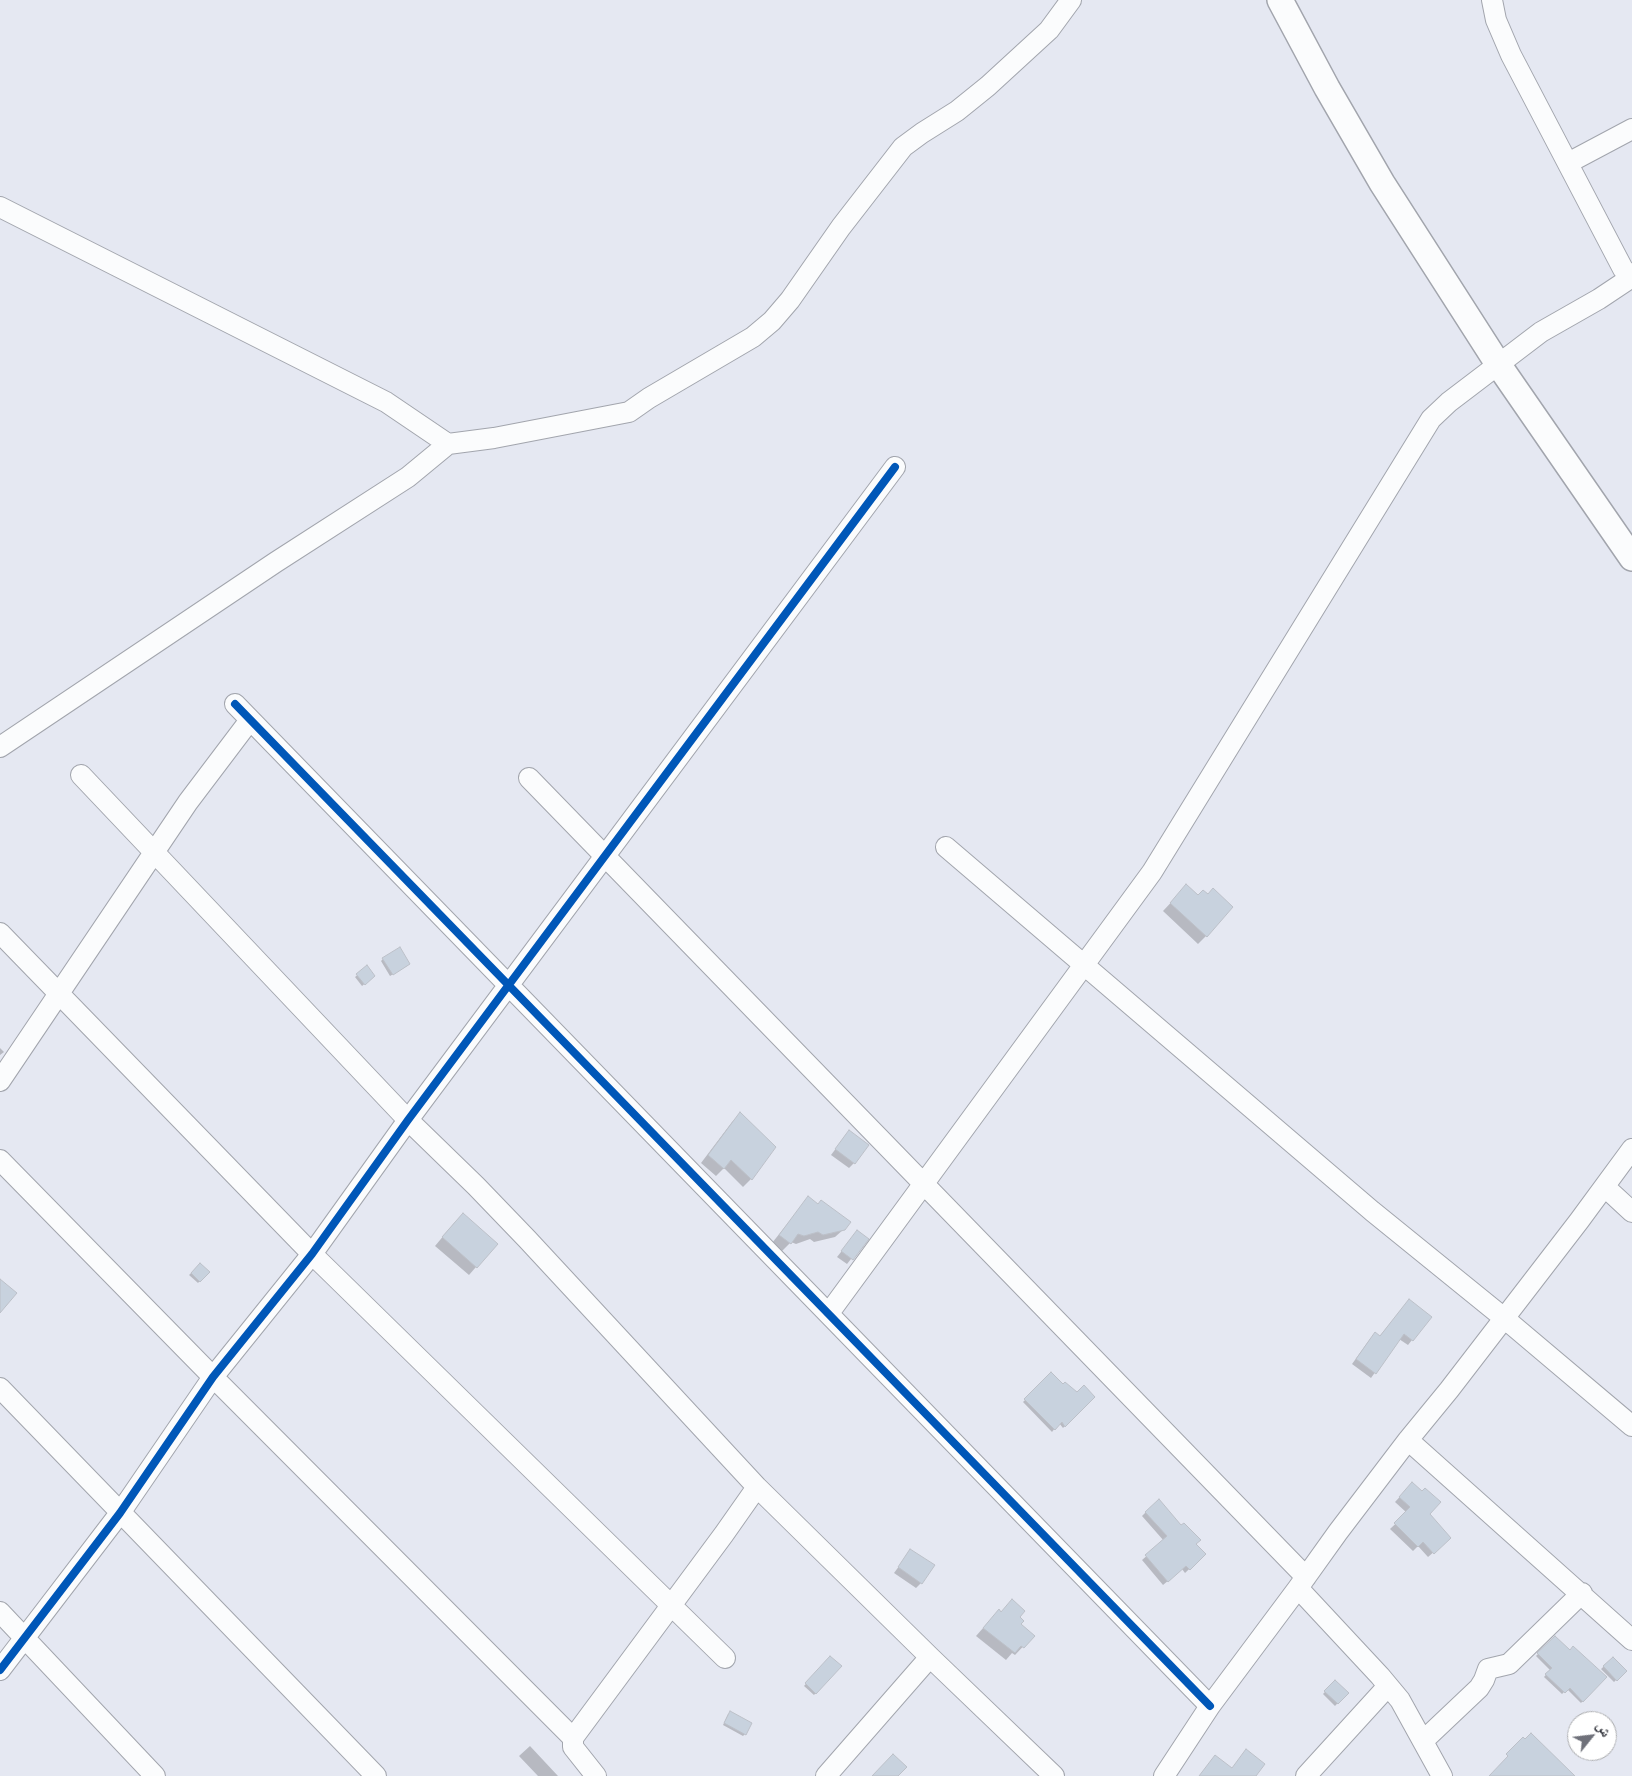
<!DOCTYPE html>
<html>
<head>
<meta charset="utf-8">
<style>
	body { margin:0 }
	#map { position:relative; width:1632px; height:1776px; overflow:hidden; background:#e5e8f2; font-family:Manrope,"Noto Naskh Arabic",sans-serif }
	canvas { display:block }
	.north { position:absolute; left:1567px; top:1711px; width:50px; height:50px; box-sizing:border-box; background:#fff; border:1px solid #acadb0; border-radius:50%; rotate:61deg; font-size:14px; font-weight:700; line-height:20px; text-align:center; color:#2f3139 }
	.north::after { content:''; display:block; margin:auto; width:18px; height:22px; background:#6f717a; clip-path:polygon(50% 0,100% 100%,50% 72%,0 100%) }
</style>
</head>
<body>
<div id="map">
<canvas width="1632" height="1776"></canvas>
<div class="north">ش</div>
</div>
<script>
const ctx = document.querySelector('canvas').getContext('2d');
ctx.lineJoin = 'round';
function fillPath(path, color) {
  ctx.fillStyle = color;
  ctx.fill(path, 'evenodd');
}
function poly(rows) {
  const path = new Path2D();
  for (const r of rows) {
    path.moveTo(r[0], r[1]);
    for (let i = 2; i < r.length; i += 2) path.lineTo(r[i], r[i + 1]);
  }
  return path;
}
function stroke(path, color, width, dash) {
  ctx.strokeStyle = color;
  ctx.lineWidth = width;
  ctx.lineCap = dash ? 'butt' : 'round';
  ctx.setLineDash(dash || []);
  ctx.stroke(path);
}
fillPath(poly([
	[1179,894,1206,936,1198,944,1163,911],
	[383,959,407,966,390,976,381,961],
	[367,967,374,976,362,986,355,977],
	[0,1048,4,1052,0,1055],
	[740,1114,774,1147,751,1179,743,1187,724,1168,716,1176,701,1163,732,1122],
	[849,1131,854,1163,849,1168,831,1155],
	[808,1198,844,1229,835,1237,814,1242,810,1239,796,1244,791,1242,782,1251,772,1243],
	[455,1222,476,1267,469,1275,435,1246],
	[857,1232,867,1239,847,1264,837,1257],
	[200,1264,208,1272,198,1283,189,1275],
	[1405,1305,1412,1340,1408,1345,1399,1339,1371,1378,1352,1364,1370,1339,1375,1334,1379,1337],
	[1051,1374,1063,1386,1077,1394,1093,1397,1063,1428,1059,1423,1052,1432,1023,1402],
	[1408,1488,1422,1493,1428,1514,1450,1538,1428,1557,1418,1546,1413,1551,1390,1529,1407,1513,1395,1502],
	[1146,1512,1194,1544,1205,1554,1185,1573,1182,1569,1163,1585,1142,1560,1164,1541,1142,1516],
	[911,1550,921,1583,916,1588,894,1573],
	[1018,1617,1019,1624,1033,1636,1015,1655,1012,1653,1006,1660,976,1636,991,1619],
	[1555,1637,1570,1652,1605,1677,1581,1703,1567,1689,1562,1694,1544,1677,1550,1670,1536,1656],
	[830,1657,840,1666,814,1695,804,1686],
	[1613,1658,1625,1671,1614,1682,1601,1669],
	[1335,1681,1347,1693,1335,1706,1323,1694],
	[728,1714,745,1734,743,1736,723,1725],
	[530,1746,558,1776,538,1776,519,1756]
]), '#0003');
const building = poly([
	[1186,884,1198,895,1203,890,1208,894,1213,888,1233,907,1207,937,1170,903,1186,884],
	[400,947,410,964,393,975,382,958,400,947],
	[367,965,375,976,365,985,356,974,367,965],
	[740,1112,776,1147,752,1180,731,1160,724,1169,708,1155,740,1112],
	[849,1130,869,1145,855,1164,835,1149,849,1130],
	[808,1196,818,1204,821,1200,851,1222,845,1230,823,1235,818,1232,804,1236,798,1234,791,1244,779,1235,808,1196],
	[463,1213,498,1244,477,1268,442,1237,463,1213],
	[857,1230,869,1239,853,1260,841,1251,857,1230],
	[200,1263,210,1272,200,1282,191,1273,200,1263],
	[0,1279,17,1293,0,1313,0,1279],
	[1409,1299,1432,1317,1413,1341,1404,1334,1376,1374,1356,1359,1375,1332,1380,1336,1409,1299],
	[1051,1372,1063,1384,1065,1382,1077,1392,1084,1385,1095,1397,1065,1427,1062,1422,1055,1430,1024,1399,1051,1372],
	[1412,1482,1422,1491,1425,1488,1441,1502,1430,1514,1451,1538,1434,1554,1423,1542,1418,1547,1394,1523,1410,1507,1399,1497,1412,1482],
	[1159,1499,1181,1525,1184,1523,1201,1540,1196,1544,1206,1554,1190,1570,1186,1566,1168,1582,1145,1555,1167,1536,1145,1512,1159,1499],
	[910,1549,935,1565,922,1584,898,1567,910,1549],
	[1012,1599,1025,1611,1020,1617,1024,1621,1021,1624,1035,1636,1024,1648,1021,1646,1015,1653,983,1628,999,1609,1001,1612,1012,1599],
	[1555,1636,1570,1650,1573,1646,1607,1677,1583,1702,1570,1688,1565,1693,1545,1674,1552,1668,1537,1653,1555,1636],
	[830,1656,842,1666,816,1694,805,1683,830,1656],
	[1613,1657,1627,1671,1617,1681,1603,1666,1613,1657],
	[1335,1680,1349,1693,1338,1704,1324,1691,1335,1680],
	[730,1711,752,1723,746,1735,724,1723,730,1711],
	[1531,1733,1575,1776,1489,1776,1508,1756,1506,1754,1523,1737,1525,1739,1531,1733],
	[1246,1749,1265,1764,1256,1776,1199,1776,1215,1755,1232,1768,1246,1749],
	[893,1754,907,1767,898,1776,872,1776,893,1754]
]);
fillPath(building, '#c8d2de');
stroke(building, '#bcc0c8', 1);
const minor = poly([
	[1492,0,1496,20,1511,55,1623,269,1632,277],
	[1568,163,1632,129],
	[0,207,386,402,448,444],
	[235,704,1210,1706],
	[0,747,276,562,408,477,448,444,494,438,629,412,649,398,753,337,772,321,790,300,841,227,903,147,922,133,957,111,988,86,1049,30,1071,0],
	[81,775,408,1120,476,1186,527,1239,757,1487,930,1657,1054,1776],
	[529,778,1306,1577],
	[946,847,1372,1211,1504,1318,1632,1426],
	[0,933,312,1254,725,1658],
	[0,1081,188,802,250,720],
	[0,1160,213,1377,573,1738],
	[1605,1187,1632,1212],
	[829,1313,1152,872,1431,419,1449,402,1541,332,1599,299,1632,277],
	[0,1388,376,1776],
	[1408,1440,1632,1640],
	[1298,1588,1380,1676,1400,1700,1442,1776],
	[0,1612,155,1776],
	[0,1670,120,1513,213,1377,312,1254,408,1120,895,467],
	[1423,1741,1479,1688,1484,1680,1488,1669,1509,1664,1582,1593],
	[596,1776,573,1747,573,1738,724,1534,757,1487],
	[826,1776,930,1657],
	[1164,1776,1210,1706,1298,1588,1338,1532,1408,1440,1449,1390,1579,1221,1632,1149],
	[1306,1776,1388,1686]
]);
const tertiary = poly([
	[1280,0,1327,88,1382,183,1498,364,1632,558]
]);
stroke(minor, '#a2a5ad', 22);
stroke(tertiary, '#a2a5ad', 28);
stroke(minor, '#fbfcfd', 20);
stroke(tertiary, '#fbfcfd', 25);
stroke(poly([
	[235,704,1210,1706],
	[0,1670,120,1513,213,1377,312,1254,408,1120,895,467]
]), '#0057b8', 8);
</script>
</body>
</html>
